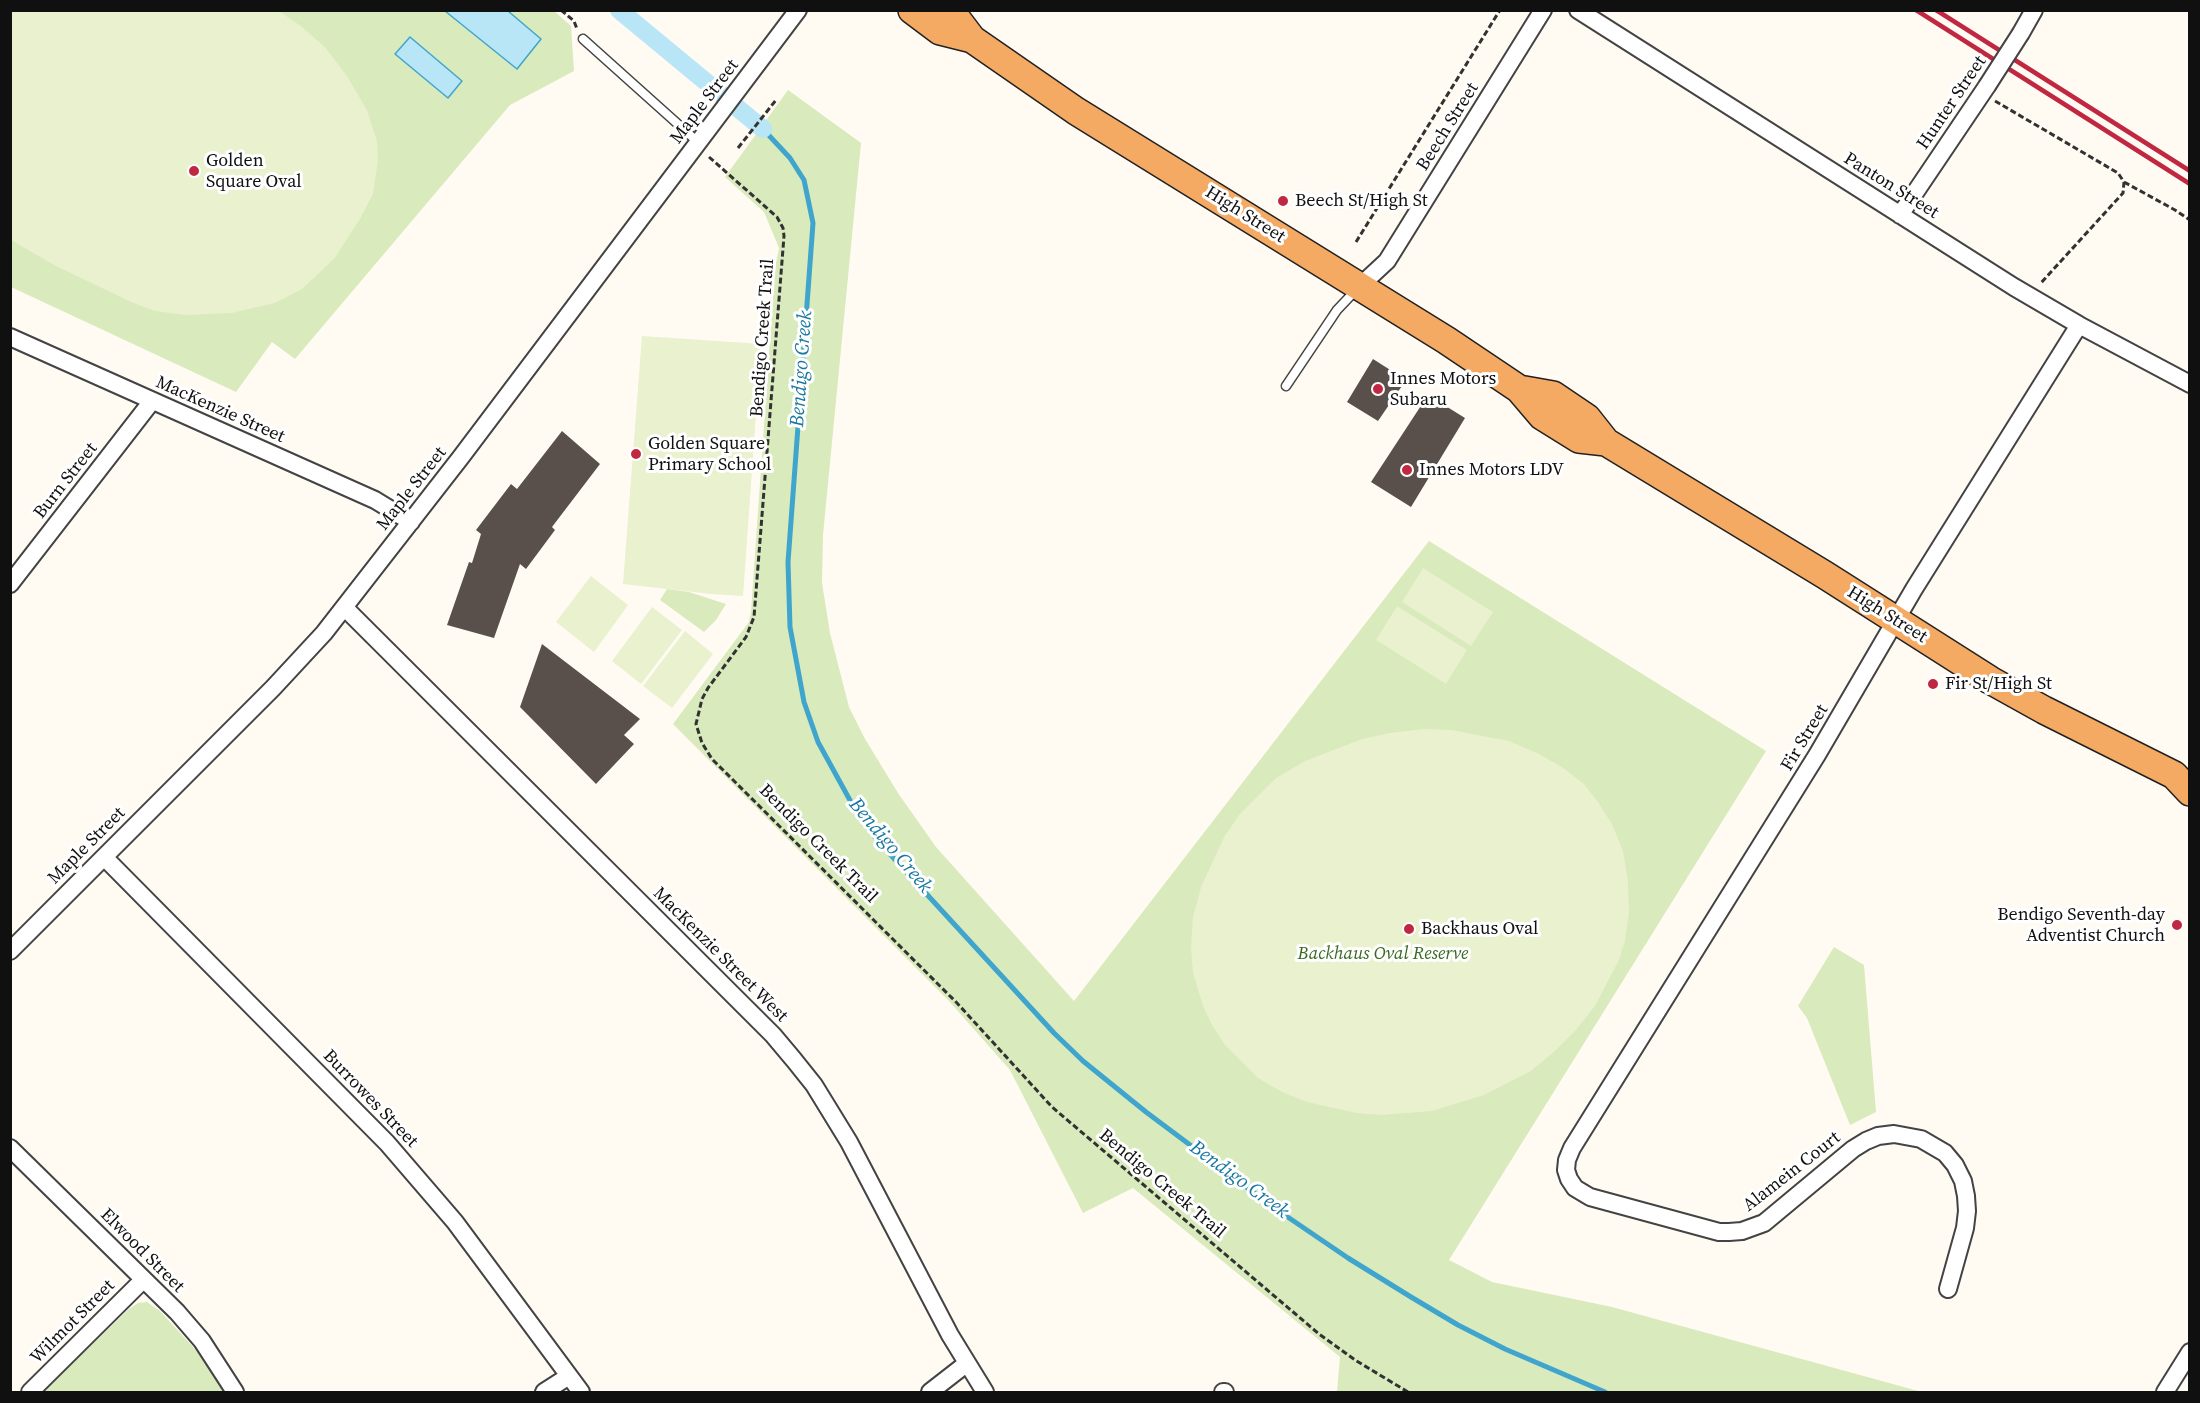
<!DOCTYPE html>
<html>
<head>
<meta charset="utf-8">
<style>
	body { margin:0 }
	#map { position:relative; width:2200px; height:1403px; overflow:hidden; background:#fffbf3; font-family:"Source Serif 4",serif }
	canvas { display:block }
	.frame { position:absolute; inset:0; border:12px solid #101010; pointer-events:none }
</style>
</head>
<body>
<div id="map">
<canvas width="2200" height="1403"></canvas>
<div class="frame"></div>
</div>
<script>
const ctx = document.querySelector('canvas').getContext('2d');
ctx.lineJoin = 'round';
function fillPath(path, color) {
  ctx.fillStyle = color;
  ctx.fill(path, 'evenodd');
}
function poly(rows) {
  const path = new Path2D();
  for (const r of rows) {
    path.moveTo(r[0], r[1]);
    for (let i = 2; i < r.length; i += 2) path.lineTo(r[i], r[i + 1]);
  }
  return path;
}
function stroke(path, color, width, dash) {
  ctx.strokeStyle = color;
  ctx.lineWidth = width;
  ctx.lineCap = dash ? 'butt' : 'round';
  ctx.setLineDash(dash || []);
  ctx.stroke(path);
}
function write(font, color, halo, rows, align = 'center') {
  ctx.font = font + ' "Source Serif 4",serif';
  ctx.lineWidth = 6;
  ctx.setLineDash([]);
  ctx.textBaseline = 'middle';
  ctx.strokeStyle = halo;
  ctx.fillStyle = color;
  for (const [text, x, y, turn = 0] of rows) {
    ctx.save();
    ctx.translate(x, y);
    ctx.rotate((+turn || 0) * Math.PI / 180);
    ctx.textAlign = isNaN(turn) ? turn : align;
    if (halo) ctx.strokeText(text, 0, 0);
    ctx.fillText(text, 0, 0);
    ctx.restore();
  }
}
fillPath(poly([
	[553,10,571,26,574,71,510,105,295,359,272,342,236,392,11,287,11,11],
	[788,90,861,143,823,535,822,583,830,633,849,707,865,739,898,793,936,847,1074,1001,1429,541,1766,751,1449,1260,1492,1282,1612,1307,1922,1392,1337,1392,1340,1357,1133,1188,1083,1213,1010,1070,949,1001,673,724,749,622,751,612,775,268,779,248,764,212,725,177],
	[667,589,689,592,726,604,716,620,704,632,660,600],
	[1834,947,1864,965,1876,1112,1850,1125,1807,1018,1798,1006],
	[147,1302,160,1311,205,1360,223,1392,43,1392,129,1309,138,1303]
]), '#d9eabc');
fillPath(poly([
	[10,11,279,11,301,26,325,47,347,76,367,110,377,141,378,160,373,194,360,219,334,259,302,289,275,303,232,313,185,315,155,311,131,302,54,265,11,240],
	[642,336,761,344,743,596,711,594,623,584],
	[1423,568,1493,612,1471,646,1402,602],
	[591,576,628,605,594,652,556,622],
	[1397,606,1467,650,1446,684,1376,640],
	[652,607,682,630,641,684,612,661],
	[685,631,713,654,672,708,643,686],
	[1423,729,1452,730,1509,741,1537,753,1562,767,1584,784,1598,802,1612,824,1623,851,1628,882,1629,912,1625,941,1619,960,1595,1006,1576,1030,1555,1051,1531,1071,1484,1095,1432,1111,1381,1115,1356,1113,1307,1102,1282,1092,1258,1078,1225,1045,1212,1025,1203,1006,1193,973,1191,947,1193,917,1201,887,1224,837,1239,815,1276,778,1305,761,1362,739,1390,733]
]), '#e9f1ce');
const water = poly([
	[445,11,508,11,541,39,517,69,445,11],
	[410,37,462,81,448,98,395,54,410,37]
]);
fillPath(water, '#b8e6f6');
stroke(water, '#40a5cd', 1.5);
stroke(poly([
	[763,129,790,158,804,180,813,223,788,562,790,627,804,702,818,742,857,813,878,841,1054,1033,1083,1061,1146,1112,1273,1207,1348,1258,1411,1297,1458,1325,1505,1349,1605,1392]
]), '#40a5cd', 5);
stroke(poly([
	[619,10,763,129]
]), '#b8e6f6', 18);
fillPath(poly([
	[1373,359,1406,380,1378,421,1347,402],
	[1428,395,1465,418,1411,507,1371,482],
	[562,431,600,464,552,527,555,530,526,569,520,564,494,638,447,625,469,562,472,563,481,534,476,530,511,484,517,489],
	[542,644,640,719,624,735,634,744,596,784,520,707]
]), '#59504c');
const service = poly([
	[583,39,699,143],
	[1286,386,1337,310,1356,290]
]);
const minor = poly([
	[1578,10,2014,287,2079,325,2190,384],
	[2021,33,2034,10],
	[1900,215,1987,86],
	[1359,287,1387,261,1543,10],
	[10,337,375,500,411,522],
	[10,584,152,401],
	[345,608,773,1035,794,1060,814,1085,849,1142,950,1335,985,1392],
	[104,857,387,1143,455,1222,581,1392],
	[10,951,273,688,324,633,461,457,798,10],
	[10,1148,177,1312,202,1341,235,1392],
	[1948,1289,1965,1228,1967,1211,1966,1196,1963,1181,1955,1165,1945,1153,1921,1139,1894,1134,1878,1136,1866,1141,1853,1149,1764,1223,1742,1231,1729,1232,1719,1232,1590,1197,1575,1188,1569,1179,1566,1170,1567,1160,1572,1148,1817,755,1914,589,2079,325],
	[30,1392,143,1280],
	[544,1392,569,1376],
	[930,1392,966,1364],
	[1223,1392,1225,1392],
	[2165,1392,2190,1352]
]);
const trunk = poly([
	[912,10,940,31,972,39],
	[950,10,972,39,1076,111,1446,340,1519,389,1542,416,1579,439,1606,442],
	[1519,389,1553,395,1587,418,1606,442,1825,575,1990,680,2044,710,2174,775,2190,792]
]);
stroke(service, '#434343', 11);
stroke(minor, '#434343', 20);
stroke(trunk, '#212121', 30);
stroke(poly([
	[561,10,574,21,577,29],
	[1995,101,2118,173,2124,182,2123,193,2040,284],
	[738,148,776,100],
	[709,157,777,217,783,228,784,236,754,617,746,637,708,688,702,699,696,724,702,743,712,759,957,1003,1052,1107,1319,1334,1355,1360,1408,1392],
	[2124,182,2175,210,2190,220],
	[1356,242,1500,10]
]), '#323232', 3, [6, 3]);
stroke(service, '#fff', 8);
stroke(minor, '#fff', 16);
stroke(trunk, '#f5aa64', 27);
stroke(poly([
	[1916,10,2190,184],
	[1936,10,2190,171]
]), '#c02841', 4.5);
const minorBridge = poly([
	[1987,86,2021,33]
]);
stroke(minorBridge, '#434343', 20, []);
stroke(minorBridge, '#fff', 16);
for (const [x, y, r, color] of [
	[194,171,6,"#c02841"],
	[1283,201,6,"#c02841"],
	[1378,389,6,"#c02841"],
	[636,454,6,"#c02841"],
	[1407,470,6,"#c02841"],
	[1933,684,6,"#c02841"],
	[2177,925,6,"#c02841"],
	[1409,929,6,"#c02841"]
]) {
  const dot = new Path2D();
  dot.arc(x, y, r, 0, 2 * Math.PI);
  ctx.fillStyle = color;
  ctx.fill(dot);
  stroke(dot, '#fff', 2);
}
write('18px', '#101010', '#fff', [
	["Maple Street",705,102,-53],
	["Hunter Street",1952,103,-56],
	["Beech Street",1448,127,-58],
	["Panton Street",1891,186,32],
	["High Street",1245,215,32],
	["Bendigo Creek Trail",763,338,-86],
	["MacKenzie Street",220,410,24],
	["Burn Street",66,481,-52],
	["Maple Street",412,489,-52],
	["High Street",1887,615,32],
	["Fir Street",1805,738,-59],
	["Bendigo Creek Trail",818,844,45],
	["Maple Street",87,846,-45],
	["MacKenzie Street West",720,955,45],
	["Burrowes Street",370,1099,46],
	["Alamein Court",1792,1172,-38],
	["Bendigo Creek Trail",1162,1184,40],
	["Elwood Street",142,1251,45],
	["Wilmot Street",73,1322,-45]
]);
write('18px', '#101010', '#fff', [
	["Golden",206,161],
	["Square Oval",206,182],
	["Beech St/High St",1295,201],
	["Innes Motors",1390,379],
	["Subaru",1390,400],
	["Golden Square",648,444],
	["Primary School",648,465],
	["Innes Motors LDV",1419,470],
	["Fir St/High St",1945,684],
	["Bendigo Seventh-day",2165,915,"right"],
	["Adventist Church",2165,936,"right"],
	["Backhaus Oval",1421,929]
], 'left');
write('italic 18px', '#386920', '#fff', [
	["Backhaus Oval Reserve",1383,954]
]);
write('italic 20px', '#1977a2', '#fff', [
	["Bendigo Creek",802,369,-86],
	["Bendigo Creek",890,846,50],
	["Bendigo Creek",1239,1180,36]
]);
</script>
</body>
</html>
